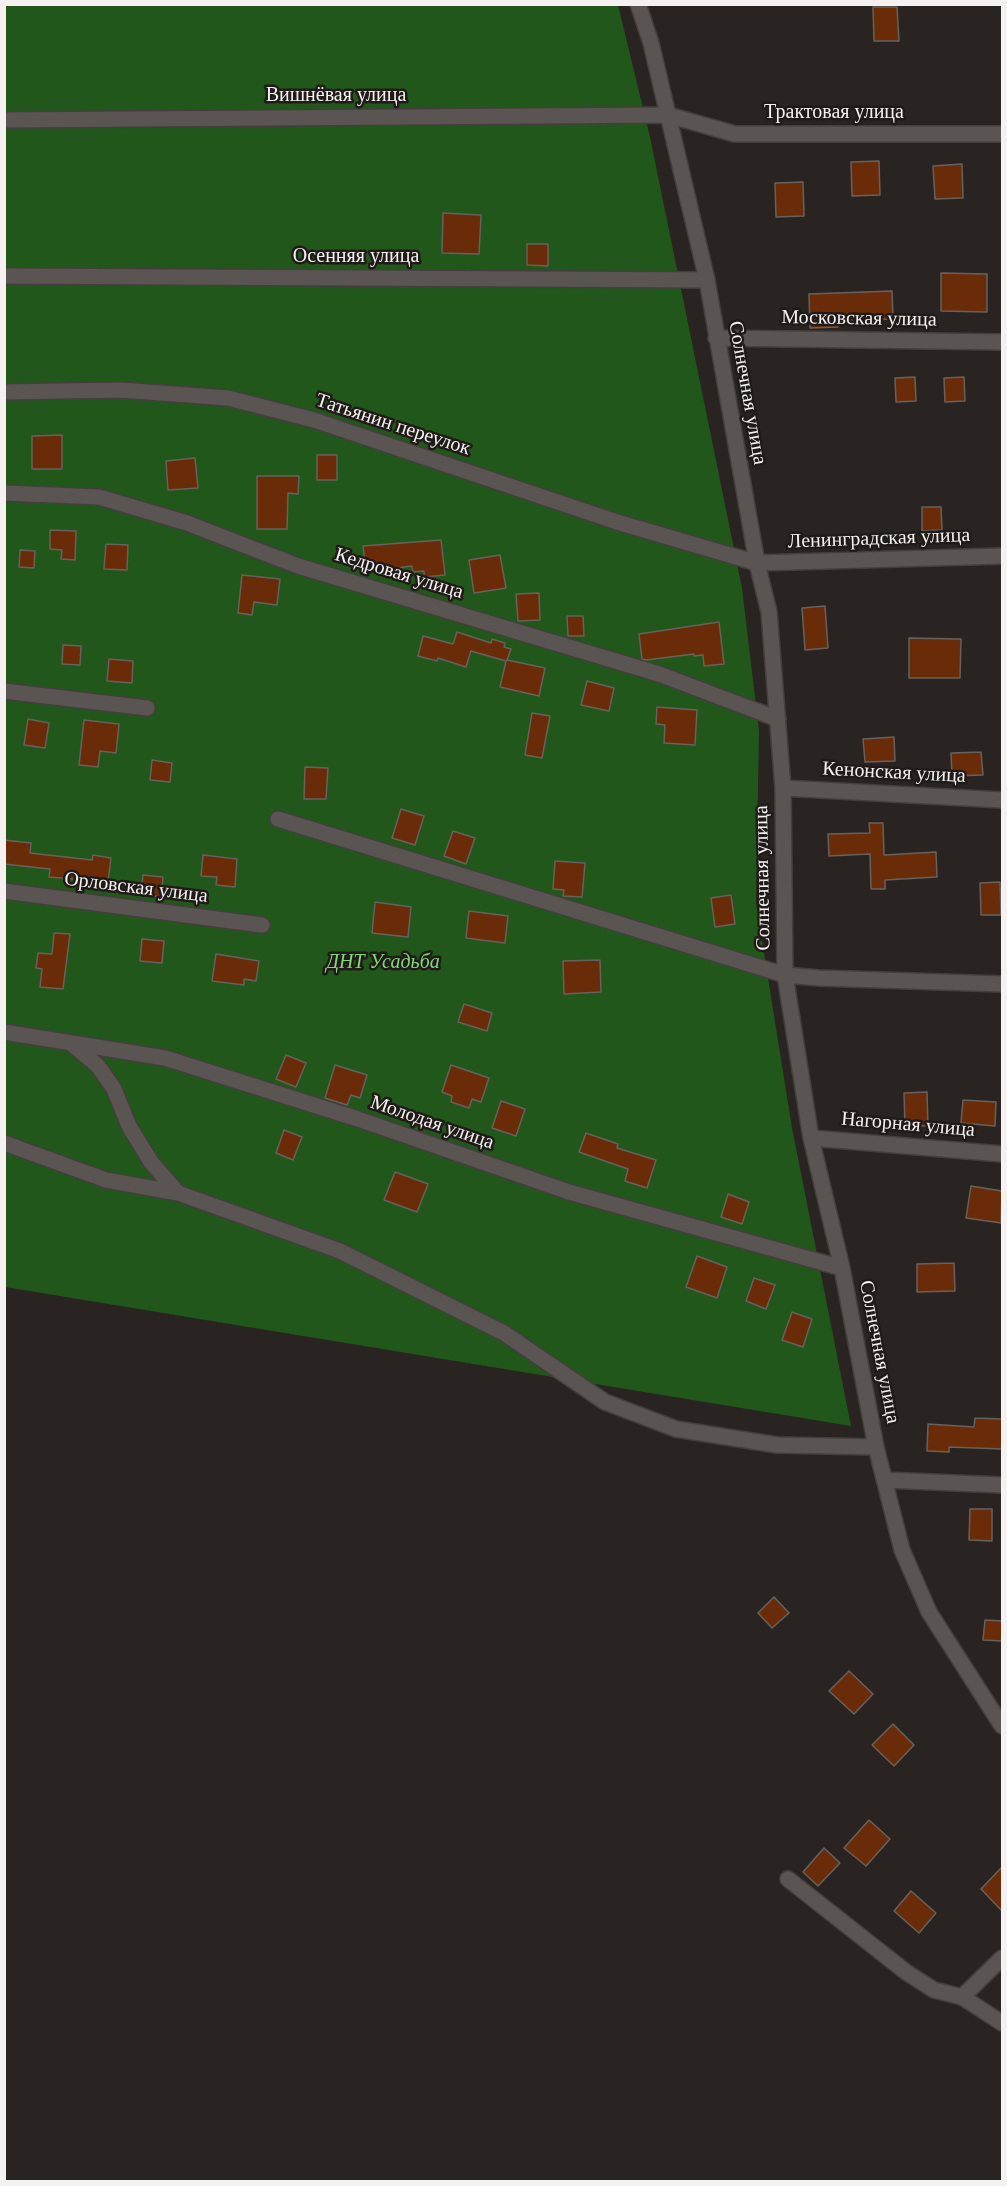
<!DOCTYPE html>
<html>
<head>
<meta charset="utf-8">
<style>
	body { margin:0 }
	#map { position:relative; width:1007px; height:2186px; overflow:hidden; background:#292422; font-family:"Times New Roman",serif }
	canvas { display:block }
	.frame { position:absolute; inset:0; border:6px solid #f4f1f0; pointer-events:none }
</style>
</head>
<body>
<div id="map">
<canvas width="1007" height="2186"></canvas>
<div class="frame"></div>
</div>
<script>
const ctx = document.querySelector('canvas').getContext('2d');
ctx.lineJoin = 'round';
function fillPath(path, color) {
  ctx.fillStyle = color;
  ctx.fill(path, 'evenodd');
}
function poly(rows) {
  const path = new Path2D();
  for (const r of rows) {
    path.moveTo(r[0], r[1]);
    for (let i = 2; i < r.length; i += 2) path.lineTo(r[i], r[i + 1]);
  }
  return path;
}
function stroke(path, color, width, dash) {
  ctx.strokeStyle = color;
  ctx.lineWidth = width;
  ctx.lineCap = dash ? 'butt' : 'round';
  ctx.setLineDash(dash || []);
  ctx.stroke(path);
}
function write(font, color, halo, rows, align = 'center') {
  ctx.font = font + ' "Times New Roman",serif';
  ctx.lineWidth = 5;
  ctx.setLineDash([]);
  ctx.textBaseline = 'middle';
  ctx.strokeStyle = halo;
  ctx.fillStyle = color;
  for (const [text, x, y, turn = 0] of rows) {
    ctx.save();
    ctx.translate(x, y);
    ctx.rotate((+turn || 0) * Math.PI / 180);
    ctx.textAlign = isNaN(turn) ? turn : align;
    if (halo) ctx.strokeText(text, 0, 0);
    ctx.fillText(text, 0, 0);
    ctx.restore();
  }
}
fillPath(poly([
	[4,5,618,5,650,137,742,588,759,731,756,903,792,1128,851,1426,5,1287]
]), '#21571b');
const building = poly([
	[873,7,897,7,899,41,874,41,873,7],
	[879,161,880,195,852,196,851,162,879,161],
	[962,164,963,198,935,199,933,166,962,164],
	[803,182,804,216,776,217,775,183,803,182],
	[443,213,481,215,479,254,442,253,443,213],
	[527,244,548,244,548,266,527,265,527,244],
	[941,273,987,274,987,312,941,311,941,273],
	[892,291,893,319,838,320,838,327,810,328,809,294,892,291],
	[915,377,916,401,896,402,895,378,915,377],
	[964,377,965,401,945,402,944,378,964,377],
	[62,435,62,469,32,469,32,436,62,435],
	[317,455,337,455,337,480,317,480,317,455],
	[195,458,198,488,168,490,166,461,195,458],
	[257,476,299,476,298,494,288,493,287,529,257,529,257,476],
	[922,507,941,507,942,530,922,531,922,507],
	[50,530,76,531,75,560,61,559,62,550,50,549,50,530],
	[441,540,445,575,424,577,424,571,413,572,412,566,366,572,363,546,441,540],
	[106,544,128,545,127,570,104,569,106,544],
	[20,550,35,551,34,568,19,567,20,550],
	[500,555,506,588,474,593,469,560,500,555],
	[242,575,280,579,277,605,254,602,252,615,238,613,242,575],
	[539,593,540,620,518,621,516,594,539,593],
	[825,606,828,648,805,650,802,608,825,606],
	[567,616,583,616,584,636,568,636,567,616],
	[719,622,724,664,704,666,703,655,694,656,694,654,646,660,642,659,639,634,719,622],
	[457,632,491,643,492,639,505,643,504,647,511,649,507,660,545,668,539,696,500,687,506,661,471,651,466,667,438,658,437,661,418,656,423,636,453,644,457,632],
	[909,638,961,639,960,678,909,678,909,638],
	[63,645,81,646,80,665,62,664,63,645],
	[109,659,133,661,132,683,107,681,109,659],
	[587,681,614,688,609,711,581,705,587,681],
	[657,707,697,710,695,745,664,743,665,725,656,724,657,707],
	[532,713,550,716,542,758,525,755,532,713],
	[28,719,49,723,45,748,24,745,28,719],
	[84,720,119,724,116,753,100,751,98,767,79,765,84,720],
	[894,737,895,761,865,762,863,739,894,737],
	[981,752,983,775,952,776,951,753,981,752],
	[152,760,172,763,170,782,150,780,152,760],
	[305,767,328,768,326,799,304,799,305,767],
	[401,809,424,816,415,845,392,838,401,809],
	[869,823,883,823,884,855,936,852,937,877,885,880,885,889,871,889,870,854,829,856,828,834,870,833,869,823],
	[453,831,475,838,466,864,444,856,453,831],
	[4,840,31,843,30,853,92,860,93,855,111,858,108,882,49,877,50,869,4,864,4,840],
	[203,855,237,859,235,887,216,885,217,877,201,876,203,855],
	[555,861,585,863,582,897,563,896,564,890,553,889,555,861],
	[143,875,163,877,161,897,141,894,143,875],
	[1000,882,1001,915,981,915,980,883,1000,882],
	[731,895,735,924,715,927,711,898,731,895],
	[375,902,411,907,408,937,372,933,375,902],
	[469,911,508,916,505,943,466,938,469,911],
	[54,933,70,934,63,989,40,987,42,969,36,968,38,953,52,954,54,933],
	[142,939,164,941,162,963,140,961,142,939],
	[216,954,259,961,256,981,244,979,244,985,212,981,216,954],
	[600,960,601,992,564,994,563,961,600,960],
	[464,1004,492,1013,487,1031,458,1022,464,1004],
	[286,1055,306,1063,296,1087,276,1079,286,1055],
	[335,1065,367,1075,360,1098,351,1095,347,1105,325,1098,335,1065],
	[451,1065,489,1078,481,1102,472,1099,469,1108,451,1102,452,1096,442,1092,451,1065],
	[927,1092,928,1126,905,1126,904,1093,927,1092],
	[963,1100,996,1102,995,1126,961,1123,963,1100],
	[501,1101,525,1109,516,1136,492,1128,501,1101],
	[284,1130,302,1137,293,1160,276,1153,284,1130],
	[586,1133,618,1144,617,1148,656,1160,647,1188,625,1181,628,1169,579,1152,586,1133],
	[395,1172,428,1184,417,1212,384,1200,395,1172],
	[971,1186,1002,1191,1001,1223,966,1218,971,1186],
	[728,1194,749,1202,742,1224,721,1217,728,1194],
	[697,1256,727,1267,717,1298,686,1287,697,1256],
	[954,1263,955,1291,917,1292,917,1264,954,1263],
	[754,1278,775,1285,766,1309,746,1301,754,1278],
	[792,1312,812,1319,803,1347,782,1340,792,1312],
	[975,1418,1002,1419,1002,1449,949,1447,949,1452,927,1451,928,1424,974,1427,975,1418],
	[970,1509,992,1509,992,1541,969,1540,970,1509],
	[774,1597,789,1613,772,1628,758,1613,774,1597],
	[985,1620,1002,1621,1002,1641,983,1640,985,1620],
	[849,1671,873,1694,854,1714,829,1691,849,1671],
	[893,1724,914,1745,894,1766,872,1745,893,1724],
	[869,1820,890,1839,866,1866,844,1848,869,1820],
	[824,1848,840,1863,818,1886,803,1872,824,1848],
	[1002,1867,1002,1911,981,1889,1002,1867],
	[911,1891,936,1913,919,1933,894,1911,911,1891]
]);
fillPath(building, '#6a2c08');
stroke(building, '#67615e', 1.5);
const street = poly([
	[638,4,651,43,707,280,757,563,769,612,783,788,785,975,811,1138,842,1268,876,1447,902,1550,929,1612,1002,1726],
	[4,120,668,115,735,134,1002,134],
	[4,276,707,280],
	[716,338,1002,342],
	[4,392,121,390,228,398,314,420,617,522,757,563,1002,556],
	[4,493,99,497,187,523,298,566,659,674,778,719],
	[4,691,147,708],
	[783,788,1002,800],
	[278,819,785,975,819,978,1002,984],
	[4,891,262,925],
	[4,1032,165,1058,358,1119,569,1192,842,1268],
	[72,1044,98,1066,114,1089,129,1126,151,1162,178,1193],
	[811,1138,1002,1154],
	[4,1143,106,1180,178,1193,340,1251,504,1333,605,1402,676,1429,777,1445,876,1447],
	[885,1480,1002,1485],
	[788,1879,906,1972,934,1990,962,1997,1002,2023],
	[962,1997,1002,1958]
]);
stroke(street, '#443f3e', 18);
stroke(street, '#5a5552', 15);
write('20px', '#f4f1f0', '#201b19', [
	["Вишнёвая улица",336,96],
	["Трактовая улица",834,113],
	["Осенняя улица",356,257],
	["Московская улица",859,319,1],
	["Солнечная улица",747,393,80],
	["Татьянин переулок",393,425,18],
	["Ленинградская улица",879,539,-2],
	["Кедровая улица",399,574,17],
	["Кенонская улица",894,773,3],
	["Солнечная улица",763,878,-91],
	["Орловская улица",136,888,7],
	["Молодая улица",432,1123,19],
	["Нагорная улица",908,1125,5],
	["Солнечная улица",879,1352,79]
]);
write('italic 20px', '#82d878', '#201b19', [
	["ДНТ Усадьба",383,963]
]);
</script>
</body>
</html>
